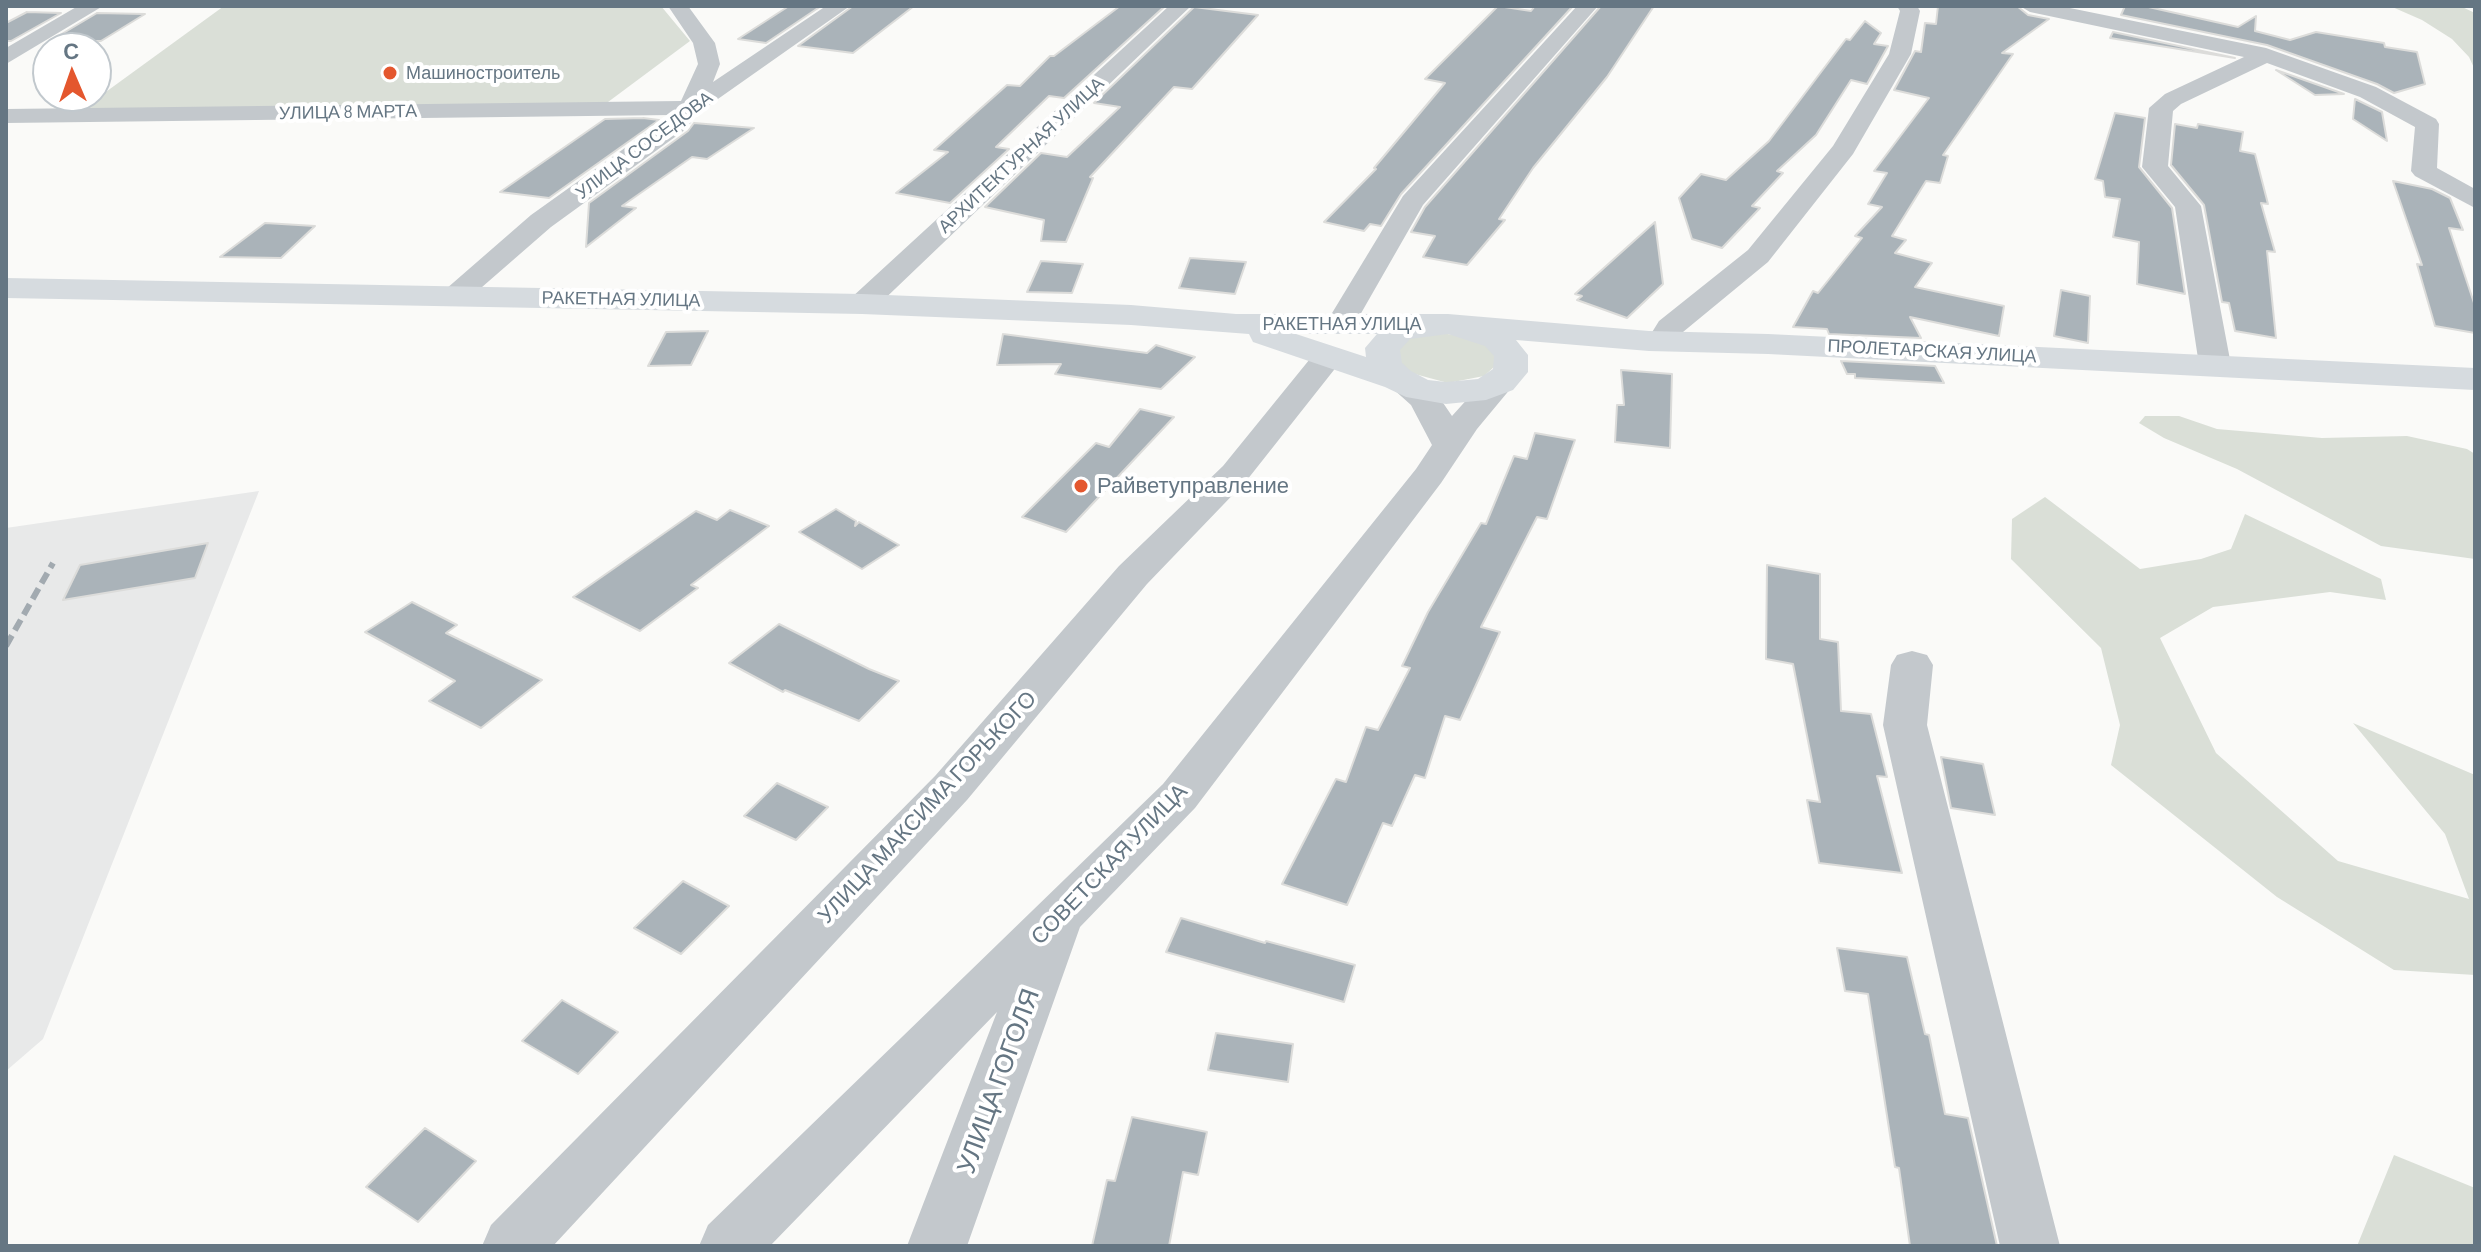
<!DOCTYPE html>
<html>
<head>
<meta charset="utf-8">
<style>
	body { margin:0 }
	#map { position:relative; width:2481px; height:1252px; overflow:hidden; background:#fafaf8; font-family:Barlow,sans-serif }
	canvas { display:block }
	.frame { position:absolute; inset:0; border:8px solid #657683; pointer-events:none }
	.north { position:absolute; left:32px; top:32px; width:80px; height:80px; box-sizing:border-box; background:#fff; border:2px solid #c1c8cd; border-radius:50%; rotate:358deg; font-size:22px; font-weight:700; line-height:32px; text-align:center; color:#657683 }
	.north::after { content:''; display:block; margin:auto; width:28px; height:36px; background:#e4572e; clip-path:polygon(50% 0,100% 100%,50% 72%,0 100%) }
</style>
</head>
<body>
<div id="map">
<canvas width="2481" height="1252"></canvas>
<div class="frame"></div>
<div class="north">С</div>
</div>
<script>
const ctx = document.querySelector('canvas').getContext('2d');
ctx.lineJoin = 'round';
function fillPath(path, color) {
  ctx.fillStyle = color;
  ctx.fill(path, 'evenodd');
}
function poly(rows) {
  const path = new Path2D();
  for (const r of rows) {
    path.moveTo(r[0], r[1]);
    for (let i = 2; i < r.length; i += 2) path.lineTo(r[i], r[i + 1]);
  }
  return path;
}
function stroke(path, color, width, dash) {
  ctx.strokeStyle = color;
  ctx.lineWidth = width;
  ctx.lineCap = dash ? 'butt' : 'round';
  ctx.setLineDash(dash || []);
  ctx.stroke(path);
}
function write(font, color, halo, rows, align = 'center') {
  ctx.font = font + ' Barlow,sans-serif';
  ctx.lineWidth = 8;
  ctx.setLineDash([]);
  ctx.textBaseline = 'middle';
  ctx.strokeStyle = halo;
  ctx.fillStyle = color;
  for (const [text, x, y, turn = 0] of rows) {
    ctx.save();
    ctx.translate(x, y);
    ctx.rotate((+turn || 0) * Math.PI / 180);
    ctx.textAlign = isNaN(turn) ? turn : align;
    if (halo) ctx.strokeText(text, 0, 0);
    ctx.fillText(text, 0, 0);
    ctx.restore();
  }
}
fillPath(poly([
	[259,491,43,1039,6,1071,6,528]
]), '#e8e9e9');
fillPath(poly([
	[224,6,661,6,690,41,604,105,81,110],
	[2390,6,2460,6,2475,13,2475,70,2469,57,2452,39,2422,20],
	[1424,331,1479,338,1497,357,1494,367,1484,376,1448,383,1411,373,1400,364,1399,344],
	[2145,416,2179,416,2217,429,2322,438,2407,436,2467,449,2475,454,2475,559,2381,546,2237,469,2164,438,2139,423],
	[2045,497,2140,569,2201,559,2231,549,2245,514,2381,579,2386,600,2330,592,2213,607,2160,638,2216,753,2338,861,2469,899,2445,834,2353,723,2475,775,2475,975,2394,970,2277,897,2111,765,2120,725,2101,648,2011,559,2012,519],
	[2394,1155,2475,1188,2475,1246,2357,1246]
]), '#dadfd7');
const building = poly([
	[789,6,821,6,766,43,738,39,789,6],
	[853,6,914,6,853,53,798,46,853,6],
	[1120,6,1165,6,1064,98,1049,96,996,147,1009,149,950,203,896,193,948,152,934,150,1007,85,1020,86,1050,56,1054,56,1120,6],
	[1498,6,1531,11,1535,6,1573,6,1401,194,1381,226,1370,224,1364,231,1324,222,1376,169,1374,168,1445,83,1425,79,1498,6],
	[1601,6,1654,6,1607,77,1533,168,1499,219,1505,220,1467,265,1423,257,1435,236,1411,232,1425,207,1601,6],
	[1938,6,2017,6,2028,15,2049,19,2002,53,2013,54,1943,155,1948,156,1940,183,1926,181,1892,236,1906,240,1895,253,1932,263,1915,287,2004,306,1999,336,1910,317,1921,338,1829,334,1827,329,1793,327,1813,291,1818,293,1862,238,1855,236,1882,207,1868,204,1887,173,1874,171,1929,98,1894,90,1915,51,1921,52,1925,23,1936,24,1938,6],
	[2125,6,2144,6,2238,27,2256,16,2255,31,2290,40,2316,32,2384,43,2385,47,2417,52,2425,84,2394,93,2377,84,2267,45,2121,15,2125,6],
	[1194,7,1258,15,1192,89,1174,87,1090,177,1093,178,1066,242,1041,241,1044,220,985,207,1041,153,1067,157,1120,107,1094,103,1194,7],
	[27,12,61,13,11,41,6,41,6,23,27,12],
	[97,13,145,14,101,41,50,41,97,13],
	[1865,21,1881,33,1874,44,1888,46,1867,84,1851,80,1816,135,1777,171,1783,173,1752,206,1760,208,1722,248,1692,239,1679,198,1701,174,1726,180,1769,141,1846,39,1850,40,1865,21],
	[2113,32,2235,58,2110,38,2113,32],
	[2276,70,2344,94,2315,95,2276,70],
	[2355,99,2382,112,2387,141,2353,119,2355,99],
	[2115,113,2145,118,2139,167,2172,208,2185,294,2137,284,2139,242,2113,237,2120,199,2105,197,2103,181,2095,179,2115,113],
	[643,118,659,120,549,198,500,192,605,119,643,118],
	[694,123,754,128,707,159,692,157,622,206,636,208,586,247,589,203,688,131,694,123],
	[2175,124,2197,128,2198,124,2243,132,2240,151,2255,154,2268,204,2261,203,2275,252,2267,251,2276,338,2235,331,2229,303,2222,302,2204,205,2171,165,2175,124],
	[2393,181,2432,189,2450,198,2463,230,2449,228,2475,306,2475,333,2435,326,2417,264,2422,265,2393,181],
	[1655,222,1663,284,1627,318,1577,300,1582,296,1575,294,1655,222],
	[265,223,315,226,281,258,220,257,265,223],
	[1190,258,1246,262,1235,294,1179,288,1190,258],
	[1041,261,1083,264,1072,293,1027,292,1041,261],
	[2061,290,2090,296,2088,343,2054,336,2061,290],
	[708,331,691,365,648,366,666,332,708,331],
	[1003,334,1147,353,1156,345,1195,357,1161,389,1055,374,1061,364,997,365,1003,334],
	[1841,361,1935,366,1944,383,1855,378,1855,374,1847,374,1841,361],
	[1621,370,1672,374,1670,448,1615,442,1617,405,1624,405,1621,370],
	[1140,409,1174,417,1066,532,1022,517,1096,443,1109,447,1140,409],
	[1535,433,1575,440,1547,519,1537,517,1481,627,1500,632,1460,720,1445,716,1425,778,1415,775,1392,826,1383,823,1347,905,1282,884,1336,779,1346,782,1366,727,1378,730,1410,668,1402,666,1428,612,1481,523,1486,524,1514,456,1527,459,1535,433],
	[836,509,856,521,855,526,859,522,899,545,862,569,799,532,836,509],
	[730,510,769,526,691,585,698,588,640,631,573,597,696,511,717,520,730,510],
	[208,543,195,578,63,600,80,565,208,543],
	[1767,565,1820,574,1820,639,1838,642,1841,711,1871,714,1887,777,1877,776,1902,873,1819,863,1807,800,1820,802,1793,664,1766,659,1767,565],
	[412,602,457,625,446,633,542,680,481,728,429,701,455,681,365,632,412,602],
	[779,624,869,669,899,681,859,721,785,690,783,692,729,663,779,624],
	[1941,757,1983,764,1995,815,1951,808,1941,757],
	[777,783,828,807,796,840,744,816,777,783],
	[683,881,729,906,681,954,634,928,683,881],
	[1181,918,1265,943,1266,941,1355,965,1344,1002,1166,952,1181,918],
	[1837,948,1907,957,1925,1034,1929,1035,1945,1114,1968,1118,1997,1246,1910,1246,1899,1168,1895,1167,1868,994,1845,991,1837,948],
	[562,1000,618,1032,578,1074,522,1041,562,1000],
	[1216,1033,1293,1044,1288,1082,1208,1070,1216,1033],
	[1132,1117,1207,1132,1198,1175,1183,1172,1169,1246,1092,1246,1107,1180,1115,1181,1132,1117],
	[425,1128,476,1161,418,1222,366,1187,425,1128]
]);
fillPath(building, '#aab3b9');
stroke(building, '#dcdcda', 2);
fillPath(poly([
	[78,6,103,6,6,64,6,48,78,6],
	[668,6,688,6,715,43,720,64,713,82,826,6,850,6,698,113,686,129,551,227,466,301,456,304,446,301,441,295,446,289,531,215,671,115,6,123,6,109,681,101,698,64,693,43,668,6],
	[1169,6,1191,6,873,310,862,313,851,310,847,304,851,298,1169,6],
	[1577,6,1598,6,1423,205,1352,329,1341,332,1330,329,1326,323,1403,196,1577,6],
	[1897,6,1917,6,1920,11,1911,54,1853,154,1768,262,1683,332,1673,349,1662,351,1651,349,1646,342,1659,321,1748,250,1833,146,1889,54,1900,11,1897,6],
	[2020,6,2060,6,2266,48,2376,87,2436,119,2439,124,2437,168,2475,189,2475,208,2415,176,2411,171,2415,127,2360,97,2267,63,2181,104,2173,111,2168,166,2201,206,2231,365,2226,372,2215,375,2204,372,2199,365,2175,207,2142,167,2149,108,2165,94,2244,57,2030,12,2020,6],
	[1329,347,1340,349,1345,356,1247,480,1147,584,967,800,553,1246,482,1246,491,1225,935,776,1119,566,1223,466,1318,349,1329,347],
	[1398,369,1409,372,1435,391,1452,416,1489,375,1500,372,1511,375,1516,382,1477,429,1441,483,1195,808,1080,927,967,1246,907,1246,997,1012,770,1246,699,1246,708,1225,1163,784,1416,469,1432,445,1411,405,1382,379,1387,372,1398,369],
	[1912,651,1927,655,1933,665,1927,725,2060,1246,2000,1246,1883,725,1891,665,1897,655,1912,651]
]), '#c3c8cc');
fillPath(poly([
	[6,278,862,294,1131,305,1236,314,1448,314,1649,331,1768,334,2475,368,2475,390,1768,354,1649,351,1516,340,1528,355,1528,372,1513,390,1486,400,1446,404,1406,397,1385,387,1253,342,1249,334,1131,325,862,314,6,298,6,278],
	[1296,334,1377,334,1365,348,1366,357,1296,334],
	[1448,334,1485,346,1494,356,1493,369,1478,379,1446,382,1428,380,1411,371,1402,363,1400,350,1410,339,1448,334]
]), '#d6dbdf');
stroke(poly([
	[6,646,53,563]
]), '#a2aab0', 6, [12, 6]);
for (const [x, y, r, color] of [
	[390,73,8,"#e4572e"],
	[1081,486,8,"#e4572e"]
]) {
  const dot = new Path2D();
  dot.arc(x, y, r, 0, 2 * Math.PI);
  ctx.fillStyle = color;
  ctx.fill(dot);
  stroke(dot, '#fff', 3);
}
write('18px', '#657683', '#fff', [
	["Машиностроитель",406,73]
], 'left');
write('18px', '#657683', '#fff', [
	["УЛИЦА 8 МАРТА",348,112,-1],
	["УЛИЦА СОСЕДОВА",644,145,-37],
	["АРХИТЕКТУРНАЯ УЛИЦА",1021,155,-43],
	["РАКЕТНАЯ УЛИЦА",621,299,1],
	["РАКЕТНАЯ УЛИЦА",1342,324],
	["ПРОЛЕТАРСКАЯ УЛИЦА",1932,351,3]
]);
write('22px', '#657683', '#fff', [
	["Райветуправление",1097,486]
], 'left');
write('22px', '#657683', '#fff', [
	["УЛИЦА МАКСИМА ГОРЬКОГО",927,807,-47],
	["СОВЕТСКАЯ УЛИЦА",1109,864,-46]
]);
write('26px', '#657683', '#fff', [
	["УЛИЦА ГОГОЛЯ",998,1081,-70]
]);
</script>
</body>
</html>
